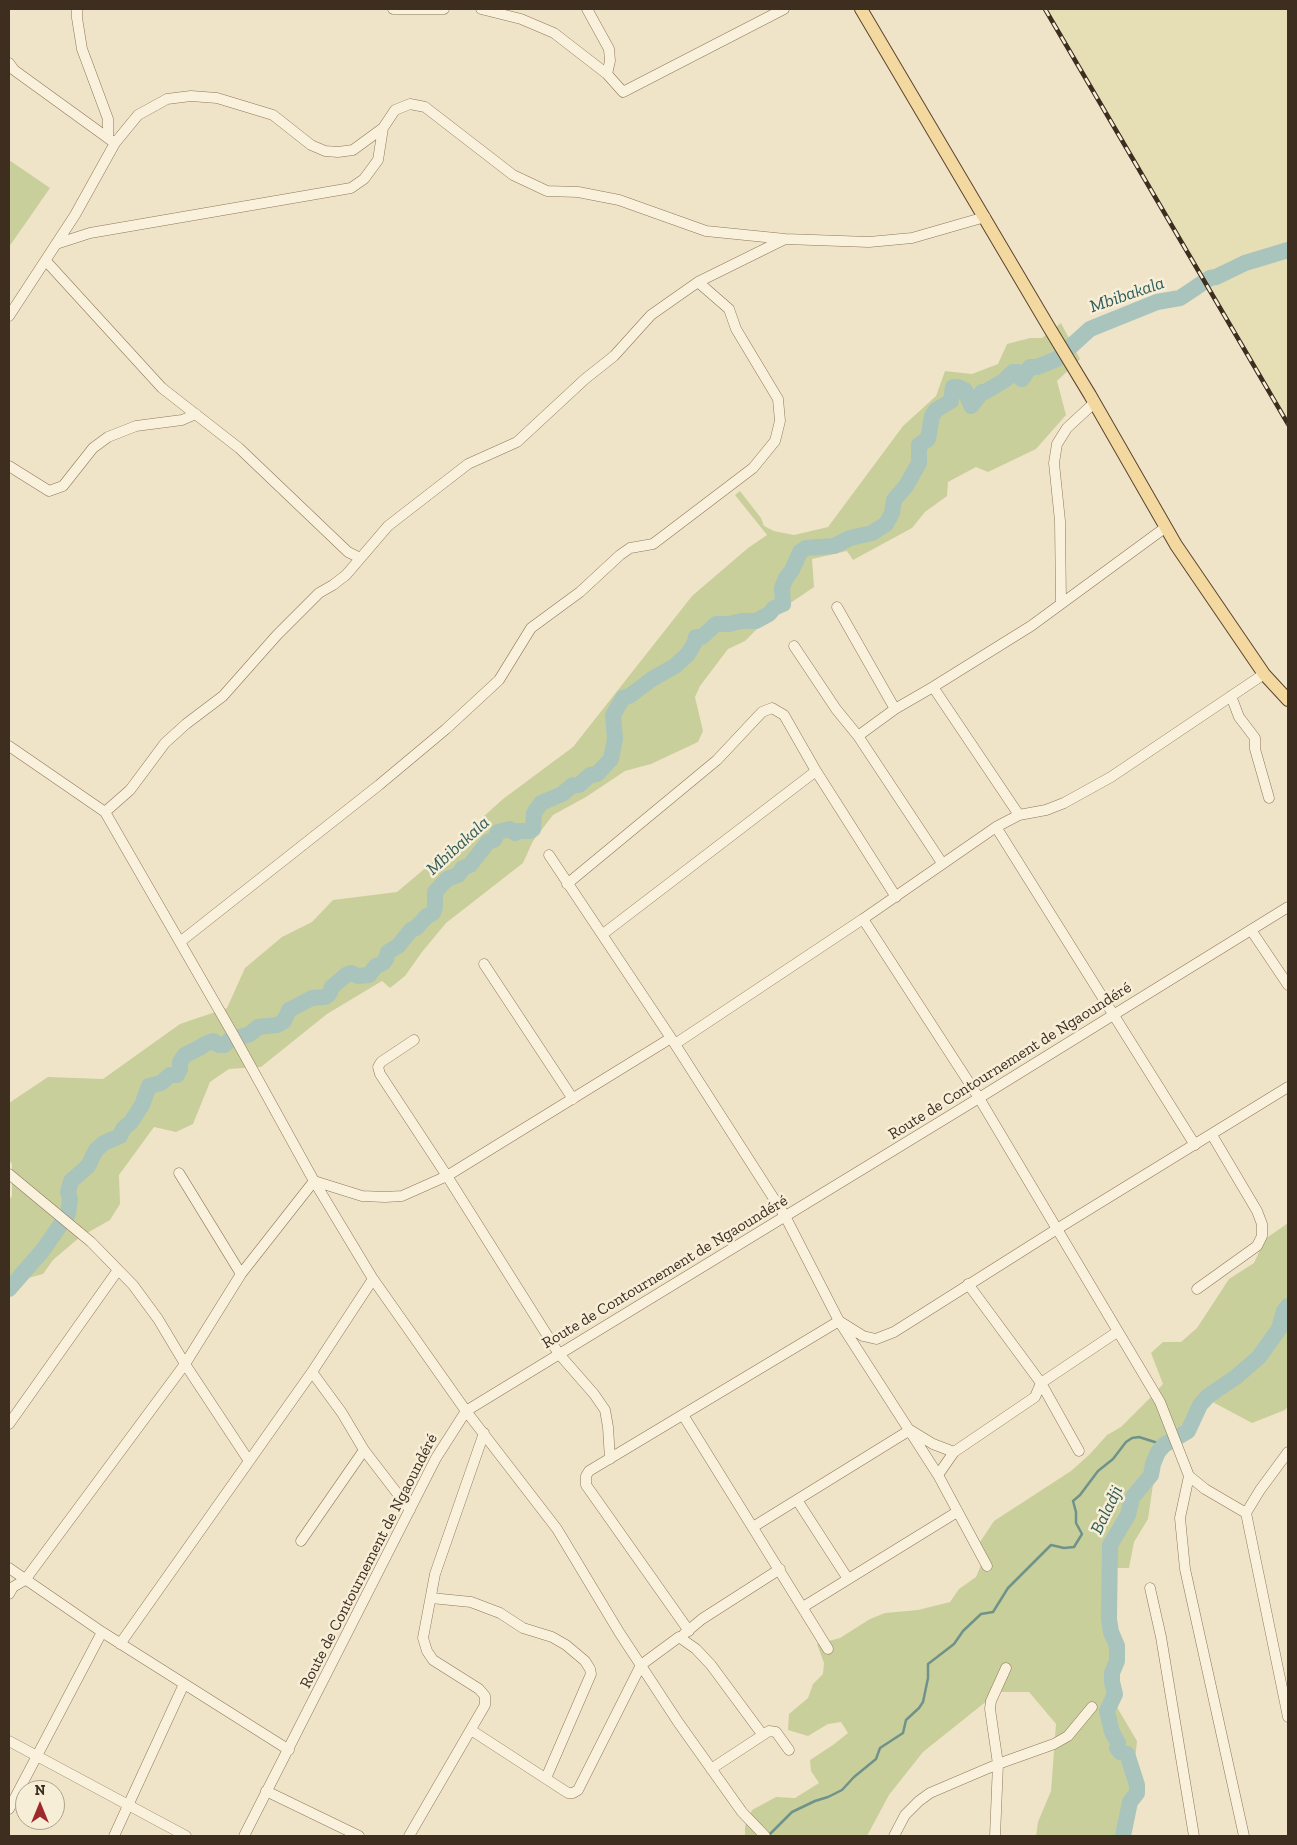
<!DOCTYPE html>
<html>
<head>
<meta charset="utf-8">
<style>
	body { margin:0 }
	#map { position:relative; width:1297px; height:1845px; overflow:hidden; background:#f0e4c8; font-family:"Zilla Slab",serif }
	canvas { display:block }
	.frame { position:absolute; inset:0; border:10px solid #3d2e20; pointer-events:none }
	.north { position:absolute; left:15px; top:1780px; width:50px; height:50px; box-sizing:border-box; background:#f7eed8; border:1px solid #ada18e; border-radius:50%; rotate:0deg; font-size:14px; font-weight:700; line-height:20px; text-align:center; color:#3d2e20 }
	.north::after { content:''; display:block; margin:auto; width:18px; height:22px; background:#9e2a2b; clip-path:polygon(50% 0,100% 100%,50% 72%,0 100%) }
</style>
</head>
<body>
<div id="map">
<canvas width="1297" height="1845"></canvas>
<div class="frame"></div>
<div class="north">N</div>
</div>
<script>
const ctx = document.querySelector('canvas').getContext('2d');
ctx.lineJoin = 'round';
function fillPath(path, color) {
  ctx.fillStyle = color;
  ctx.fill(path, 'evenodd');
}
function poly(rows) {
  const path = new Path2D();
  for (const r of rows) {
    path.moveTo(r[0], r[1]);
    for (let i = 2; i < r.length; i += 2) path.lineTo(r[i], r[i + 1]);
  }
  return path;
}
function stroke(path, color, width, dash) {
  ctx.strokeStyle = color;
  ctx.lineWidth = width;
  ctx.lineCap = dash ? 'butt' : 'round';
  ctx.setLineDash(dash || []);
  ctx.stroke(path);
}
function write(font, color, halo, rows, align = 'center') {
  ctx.font = font + ' "Zilla Slab",serif';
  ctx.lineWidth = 5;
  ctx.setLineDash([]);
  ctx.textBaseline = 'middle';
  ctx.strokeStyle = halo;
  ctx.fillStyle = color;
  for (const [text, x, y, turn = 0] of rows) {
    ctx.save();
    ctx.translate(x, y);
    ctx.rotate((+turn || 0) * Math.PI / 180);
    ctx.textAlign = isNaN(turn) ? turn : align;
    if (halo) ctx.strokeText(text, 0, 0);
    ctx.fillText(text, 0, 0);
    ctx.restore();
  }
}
fillPath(poly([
	[1045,9,1288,9,1288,424,1231,324]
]), '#e6deb5');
fillPath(poly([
	[9,160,50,188,9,247],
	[1061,323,1080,359,1057,381,1066,415,1036,449,988,472,976,467,948,482,947,496,925,512,912,528,853,560,847,551,812,559,814,587,767,619,745,641,728,649,700,686,695,697,703,731,698,742,651,764,625,771,586,797,553,815,533,841,523,863,446,923,422,952,405,976,390,988,382,981,327,1014,261,1067,229,1069,210,1082,193,1124,176,1132,154,1127,119,1175,120,1204,110,1220,80,1237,53,1260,43,1274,17,1281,9,1295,9,1200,12,1196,12,1164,9,1160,9,1103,48,1077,103,1079,180,1024,227,1008,245,968,282,937,312,922,333,900,397,892,442,854,503,799,573,747,692,596,748,548,767,535,735,495,740,491,761,518,764,526,774,531,794,535,828,527,903,426,936,396,945,371,972,374,998,364,1007,344,1030,338,1042,338],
	[1288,1223,1288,1406,1285,1410,1252,1423,1207,1399,1198,1405,1186,1421,1162,1444,1155,1471,1148,1519,1134,1542,1129,1568,1114,1568,1110,1588,1123,1663,1118,1672,1111,1697,1137,1741,1132,1791,1130,1836,1036,1836,1038,1822,1051,1791,1056,1724,1029,1692,998,1692,923,1752,889,1795,867,1836,745,1836,745,1826,752,1810,776,1797,795,1798,819,1783,811,1771,810,1760,833,1745,848,1733,841,1722,828,1724,808,1736,788,1730,789,1714,808,1698,813,1684,823,1674,824,1663,817,1644,840,1638,870,1619,885,1613,918,1610,950,1602,959,1589,976,1577,982,1563,978,1545,994,1521,1071,1471,1090,1454,1107,1435,1121,1427,1152,1396,1163,1384,1151,1353,1163,1342,1181,1342,1197,1328,1229,1279,1254,1263,1265,1239]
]), '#c9cf9b');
stroke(poly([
	[769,1835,792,1812,815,1801,828,1797,842,1790,854,1777,876,1759,880,1748,903,1733,906,1720,919,1708,923,1702,928,1678,928,1664,954,1644,963,1631,981,1614,993,1612,1008,1588,1051,1545,1064,1548,1074,1547,1082,1534,1076,1523,1076,1512,1073,1501,1080,1495,1098,1471,1113,1459,1126,1442,1132,1438,1139,1437,1164,1445]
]), '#6f938a', 2.5);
stroke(poly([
	[9,1289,43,1250,68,1214,70,1199,68,1192,71,1181,88,1166,96,1150,104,1143,120,1136,123,1129,131,1122,142,1105,149,1086,161,1083,170,1075,177,1075,180,1069,180,1062,185,1055,201,1047,205,1044,213,1041,219,1045,224,1045,230,1040,250,1034,258,1027,277,1025,284,1021,289,1010,312,998,325,997,329,994,332,987,346,975,351,973,358,976,369,975,376,966,383,963,386,959,388,952,398,946,411,930,416,928,427,916,433,913,435,907,435,892,438,889,447,879,458,875,463,868,470,865,488,842,494,840,498,832,510,829,515,833,518,831,529,831,533,829,534,813,541,803,562,794,573,785,579,785,590,775,597,774,611,759,615,739,613,715,623,698,631,695,652,679,675,666,688,654,695,642,696,637,702,637,716,624,729,624,741,621,756,621,769,614,774,608,783,604,782,588,786,578,792,570,800,552,806,548,834,546,850,538,872,533,886,524,892,513,894,500,906,486,919,463,919,445,928,439,932,416,936,410,951,401,953,387,958,387,965,390,971,406,982,392,985,392,1005,380,1013,372,1018,372,1020,378,1022,379,1030,367,1037,367,1057,359,1090,329,1157,302,1180,298,1210,278,1216,277,1245,263,1288,250],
	[1123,1836,1130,1802,1137,1793,1137,1785,1127,1754,1120,1752,1117,1748,1118,1743,1112,1732,1107,1711,1115,1694,1112,1682,1112,1673,1117,1661,1117,1646,1111,1632,1109,1619,1110,1545,1128,1515,1132,1498,1151,1475,1153,1464,1158,1452,1164,1445,1188,1431,1200,1405,1208,1396,1236,1377,1259,1357,1279,1329,1284,1311,1288,1306]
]), '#a9c4bc', 16);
const minor = poly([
	[77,9,77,18,82,49,108,119,108,138],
	[393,9,444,9],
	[481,9,521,19,554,33,607,74,623,92,784,9],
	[587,9,609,49,610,61,607,74],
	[9,63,14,70,112,141],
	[56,244,90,233,351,188,364,179,378,160,383,128],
	[46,261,162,388,239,448,348,552,360,558],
	[9,316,75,215,115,143,138,115,167,99,191,96,217,98,273,115,311,145,325,151,338,152,353,150,383,128,395,110,410,104,425,107,513,175,547,191,578,192,619,200,706,231,785,239,869,242,912,238,985,217],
	[9,466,49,491,63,486,93,448,108,437,136,426,182,420,196,414],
	[1061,603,1060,521,1054,463,1057,444,1067,428,1094,403],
	[837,607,895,709],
	[794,646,836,709,858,736,942,863],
	[933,687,1031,626,1166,527],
	[1231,696,1239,717,1255,738,1255,749,1269,798],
	[858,736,895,709,933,687,1019,815],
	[9,746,105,812,234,1036,314,1181,373,1279,466,1411,557,1529,619,1632,678,1722,742,1812,765,1836],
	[105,812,130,790,165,743,186,724,223,696,277,635,319,593,333,585,346,575,388,526,468,464,517,442,585,379,614,356,651,315,698,282,785,239],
	[549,855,671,1038,785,1216,839,1321,938,1475,987,1566],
	[567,884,717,760,762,712,772,708,784,715,816,771,896,897],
	[863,919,996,827],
	[1251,930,1288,985],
	[603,934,816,771],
	[180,942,379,785,446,729,499,680,531,628,580,592,620,555,630,548,653,544,753,468,775,441,780,421,778,399,736,329,729,309,698,282],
	[484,964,573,1099],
	[414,1040,381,1062,378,1067,380,1074,447,1176,559,1354,594,1394,605,1410,608,1427,610,1459],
	[675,1044,863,919,979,1098,1160,1402,1189,1476,1180,1518,1185,1569,1244,1836],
	[1195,1145,996,827,1019,815,1046,810,1064,803,1111,777,1264,674],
	[179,1173,241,1274],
	[9,1174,91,1242,133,1285,158,1319,185,1364,249,1461],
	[968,1284,1041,1383,1079,1451],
	[1197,1289,1257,1246,1262,1236,1262,1224,1257,1211,1212,1135],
	[312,1372,342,1413,364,1450,410,1510],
	[683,1415,828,1649],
	[9,1424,118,1270],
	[1288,1452,1260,1490,1246,1513,1288,1717],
	[938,1475,954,1452,1035,1397,1041,1383,1117,1332],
	[1189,1476,1205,1489,1246,1513],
	[797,1500,848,1579],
	[753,1527,910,1430,933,1444,954,1452],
	[301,1541,364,1450],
	[9,1568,102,1632,289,1750],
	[1150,1588,1161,1637,1194,1836],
	[9,1594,13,1587,25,1580,185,1364,241,1274,314,1181,362,1196,385,1197,402,1196,447,1176,671,1038],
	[431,1598,471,1602,500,1613,523,1628,552,1637,566,1645,585,1661,590,1669,591,1674,546,1778],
	[803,1607,957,1512],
	[689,1631,586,1485,586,1476,589,1471,839,1321,863,1336,876,1339,894,1332,1057,1229,1288,1087],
	[684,1634,702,1619,780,1569],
	[120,1644,312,1372,373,1279],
	[471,1730,568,1793,573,1793,578,1790,641,1665,679,1637,696,1649,711,1665,762,1734],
	[9,1741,186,1836],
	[711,1769,769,1731,776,1732,789,1750],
	[266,1791,359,1836],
	[9,1809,102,1632],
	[114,1836,184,1684],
	[244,1836,436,1458,466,1411,979,1098,1288,907],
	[409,1836,485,1705,485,1696,479,1689,433,1660,427,1651,423,1638,435,1574,484,1433],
	[894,1836,905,1815,919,1801,930,1793,998,1764,1054,1744,1068,1736,1092,1707],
	[995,1836,998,1764,990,1709,991,1701,1006,1668]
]);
const major = poly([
	[861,9,1050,329,1090,395,1176,545,1264,674,1288,700]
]);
stroke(minor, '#8d765c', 11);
stroke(major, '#5b4430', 14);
stroke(minor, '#faf1dc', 10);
stroke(major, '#f3d9a0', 12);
const rail = poly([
	[1045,9,1288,424]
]);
stroke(rail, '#3d2e20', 4.5);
stroke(rail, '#f7eed8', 2.5, [8]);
write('16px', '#3d2e20', '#f7eed8', [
	["Route de Contournement de Ngaoundéré",1010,1061,-32],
	["Route de Contournement de Ngaoundéré",665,1272,-31],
	["Route de Contournement de Ngaoundéré",369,1561,-63]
]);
write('italic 18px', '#2f5d5a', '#f7eed8', [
	["Mbibakala",1127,295,-19],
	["Mbibakala",458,846,-42],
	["Baladji",1107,1510,-64]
]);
</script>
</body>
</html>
